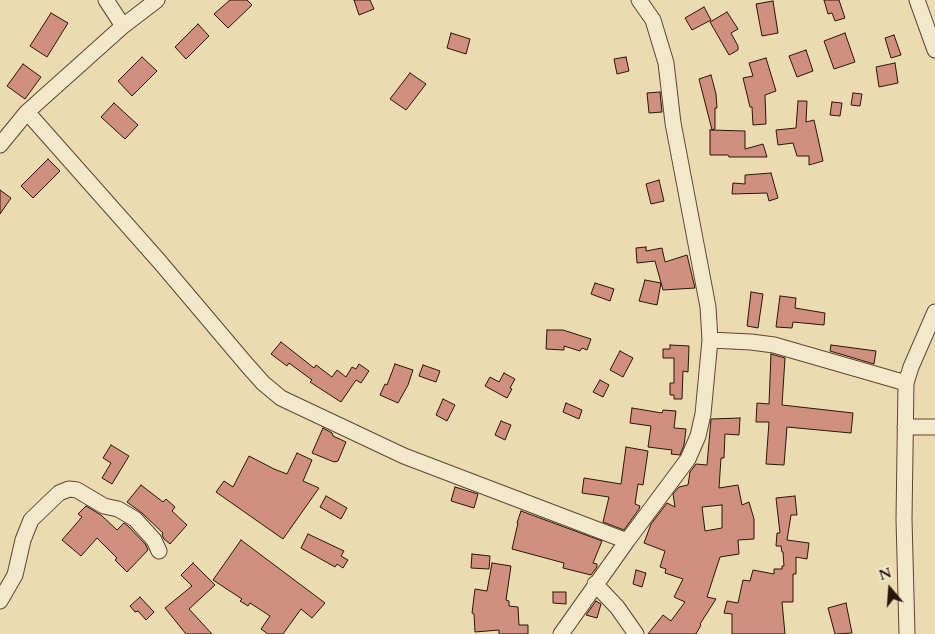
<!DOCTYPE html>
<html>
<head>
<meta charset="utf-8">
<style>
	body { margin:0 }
	#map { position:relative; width:935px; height:634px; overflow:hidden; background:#ecdbb0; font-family:Cardo,serif }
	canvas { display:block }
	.north { position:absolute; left:865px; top:564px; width:50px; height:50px; -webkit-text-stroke:4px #f3e8cc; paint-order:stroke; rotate:342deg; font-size:14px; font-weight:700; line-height:20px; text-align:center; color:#2a1509 }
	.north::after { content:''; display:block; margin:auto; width:18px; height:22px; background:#2a1509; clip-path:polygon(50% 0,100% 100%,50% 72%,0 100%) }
</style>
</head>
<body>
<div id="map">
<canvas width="935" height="634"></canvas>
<div class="north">N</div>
</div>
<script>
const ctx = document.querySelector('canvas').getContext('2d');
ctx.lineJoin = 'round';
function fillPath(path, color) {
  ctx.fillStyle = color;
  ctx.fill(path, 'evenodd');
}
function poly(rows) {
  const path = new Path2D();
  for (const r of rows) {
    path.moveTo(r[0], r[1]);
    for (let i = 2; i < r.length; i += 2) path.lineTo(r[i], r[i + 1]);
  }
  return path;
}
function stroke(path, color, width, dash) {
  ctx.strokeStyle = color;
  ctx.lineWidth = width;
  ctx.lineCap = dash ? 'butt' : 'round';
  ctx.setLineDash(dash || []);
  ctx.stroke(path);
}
const building = poly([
	[230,0,247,0,252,5,228,28,214,14,230,0],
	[354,0,370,0,374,9,359,15,354,0],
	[824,0,839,0,845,18,835,21,832,13,828,14,824,0],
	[773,1,778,33,762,36,756,4,773,1],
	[704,7,711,20,692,30,685,18,704,7],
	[727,12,738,29,731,33,738,46,738,50,729,55,710,22,727,12],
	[51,13,68,23,47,57,30,46,51,13],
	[198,24,209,36,186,59,175,47,198,24],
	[451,33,470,39,466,54,447,48,451,33],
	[845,33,855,62,834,69,824,41,845,33],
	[894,35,901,55,891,58,885,38,894,35],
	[806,50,813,71,797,77,789,56,806,50],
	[142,57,157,71,132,96,118,81,142,57],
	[626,57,629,71,617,74,614,59,626,57],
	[766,58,776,91,765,95,766,124,753,125,752,107,750,107,743,78,753,76,749,63,766,58],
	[895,63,898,83,879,87,876,67,895,63],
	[23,64,41,77,25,99,7,86,23,64],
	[410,73,426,84,406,110,390,99,410,73],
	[711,75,716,94,717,108,715,108,715,129,712,130,699,79,711,75],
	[660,92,662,112,649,113,647,93,660,92],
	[853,93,862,94,860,106,851,105,853,93],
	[798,101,807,101,806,122,814,120,823,161,809,165,809,156,797,156,793,143,778,145,776,130,796,128,798,101],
	[832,102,842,103,840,116,830,115,832,102],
	[114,103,138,125,125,139,101,117,114,103],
	[710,130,745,131,745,149,763,144,767,157,729,157,728,155,710,155,710,130],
	[48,159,60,171,33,198,21,186,48,159],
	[771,173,778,198,769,201,767,193,732,194,733,183,745,184,745,175,771,173],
	[659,180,664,201,651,204,646,184,659,180],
	[0,190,11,198,0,214,0,190],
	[646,247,646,251,662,248,665,262,687,255,695,288,663,290,655,261,637,263,636,248,646,247],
	[645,280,661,283,657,305,639,301,645,280],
	[595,283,614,289,610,301,591,294,595,283],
	[751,292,763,294,758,328,747,326,751,292],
	[780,296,796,298,795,308,825,313,824,325,793,322,792,328,776,327,780,296],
	[547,330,563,330,591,339,587,350,582,348,580,351,564,346,564,350,546,349,547,330],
	[281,342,314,368,316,365,332,377,337,370,346,377,352,367,356,369,359,364,369,371,361,383,356,380,341,402,310,382,312,380,289,363,287,366,271,354,281,342],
	[670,345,689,346,688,372,683,371,682,399,674,399,674,395,670,395,670,383,674,383,674,358,663,358,663,349,670,349,670,345],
	[831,345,876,351,874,364,830,351,831,345],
	[620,351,633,358,623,377,610,370,620,351],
	[771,354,785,358,782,405,853,413,851,433,787,427,784,465,766,464,769,422,756,422,757,403,769,404,771,354],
	[395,364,413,370,408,385,398,403,380,395,385,384,387,385,395,364],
	[423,365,440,371,436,382,419,376,423,365],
	[504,373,515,379,510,388,512,389,507,398,485,386,490,377,499,382,504,373],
	[600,380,609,385,603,397,593,392,600,380],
	[443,399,455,405,447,421,436,415,443,399],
	[566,403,582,410,579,419,563,412,566,403],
	[632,408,662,413,663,410,676,411,674,428,686,429,684,445,680,455,671,454,672,450,648,447,651,426,630,423,632,408],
	[740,418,739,435,725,434,724,458,721,458,719,488,738,485,742,505,749,502,754,519,754,539,738,540,739,554,720,557,707,597,716,599,700,624,701,625,696,634,648,634,663,615,671,621,685,602,674,597,683,579,665,573,666,569,660,567,665,551,644,543,651,524,667,503,675,507,673,494,679,487,688,485,690,472,696,464,707,465,711,419,740,418],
	[722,505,722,528,705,531,702,507,722,505],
	[501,421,511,425,505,440,495,435,501,421],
	[323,428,332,433,333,436,346,442,338,461,334,462,312,453,323,428],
	[111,445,129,456,112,484,102,478,111,463,103,458,111,445],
	[626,447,648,451,643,485,638,484,635,504,640,506,639,509,624,530,603,522,609,497,582,493,584,478,621,484,626,447],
	[297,453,312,460,303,481,319,488,283,539,216,492,224,481,233,487,249,456,274,469,287,474,297,453],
	[141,485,163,502,166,499,175,507,172,511,187,525,170,544,164,539,162,535,163,533,142,513,127,502,141,485],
	[455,487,478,494,474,508,451,501,455,487],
	[326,496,347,508,341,519,320,507,326,496],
	[795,496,797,515,791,515,787,540,809,543,807,559,796,557,796,574,793,574,793,602,782,602,785,634,732,634,732,614,724,613,727,601,738,603,743,580,750,581,753,570,774,574,774,569,782,569,782,566,784,566,783,552,782,552,781,546,776,546,777,533,780,533,776,498,795,496],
	[86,506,101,515,117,530,124,523,128,526,146,545,148,550,127,572,115,560,117,558,97,538,81,556,62,540,82,517,78,514,86,506],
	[521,511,602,541,593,563,597,564,597,567,591,575,563,568,564,563,512,549,518,523,517,523,521,511],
	[308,534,344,551,341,556,348,560,343,568,337,564,335,567,301,548,308,534],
	[241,540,325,603,312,618,301,609,283,634,268,634,261,629,270,616,250,603,248,606,240,601,242,599,213,580,241,540],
	[472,554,490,556,489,569,471,568,472,554],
	[193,563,215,585,189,609,212,634,186,634,165,608,192,586,181,575,193,563],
	[492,563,511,566,506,600,509,601,509,606,518,607,519,625,528,625,528,634,499,634,499,630,475,632,474,614,472,613,475,589,487,591,492,563],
	[636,570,646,573,642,587,633,584,636,570],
	[553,592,566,592,566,604,553,603,553,592],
	[140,597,154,612,146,620,138,611,135,612,130,606,140,597],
	[596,601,601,604,597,618,586,615,596,601],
	[846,603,852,633,835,634,828,608,846,603]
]);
fillPath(building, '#d0907f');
stroke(building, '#2a1509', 1);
const minor = poly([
	[106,0,123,26],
	[917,0,935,50],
	[27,112,159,261,247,365,263,383,281,398,404,456,627,541],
	[0,145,27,112,123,26,157,0],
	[710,340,751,342,774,345,906,383],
	[905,427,935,427],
	[595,584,617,607,636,634],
	[0,601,15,575,23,540,31,520,59,493,69,489,77,490,104,506,118,509,135,519,154,540,159,551],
	[561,634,627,541,688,459,698,436,703,414,710,340,708,307,673,123,666,63,653,20,639,0],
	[907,634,904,519,906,383,911,367,935,312]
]);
stroke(minor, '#5a4633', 17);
stroke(minor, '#f3e8cc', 15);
</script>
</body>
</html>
